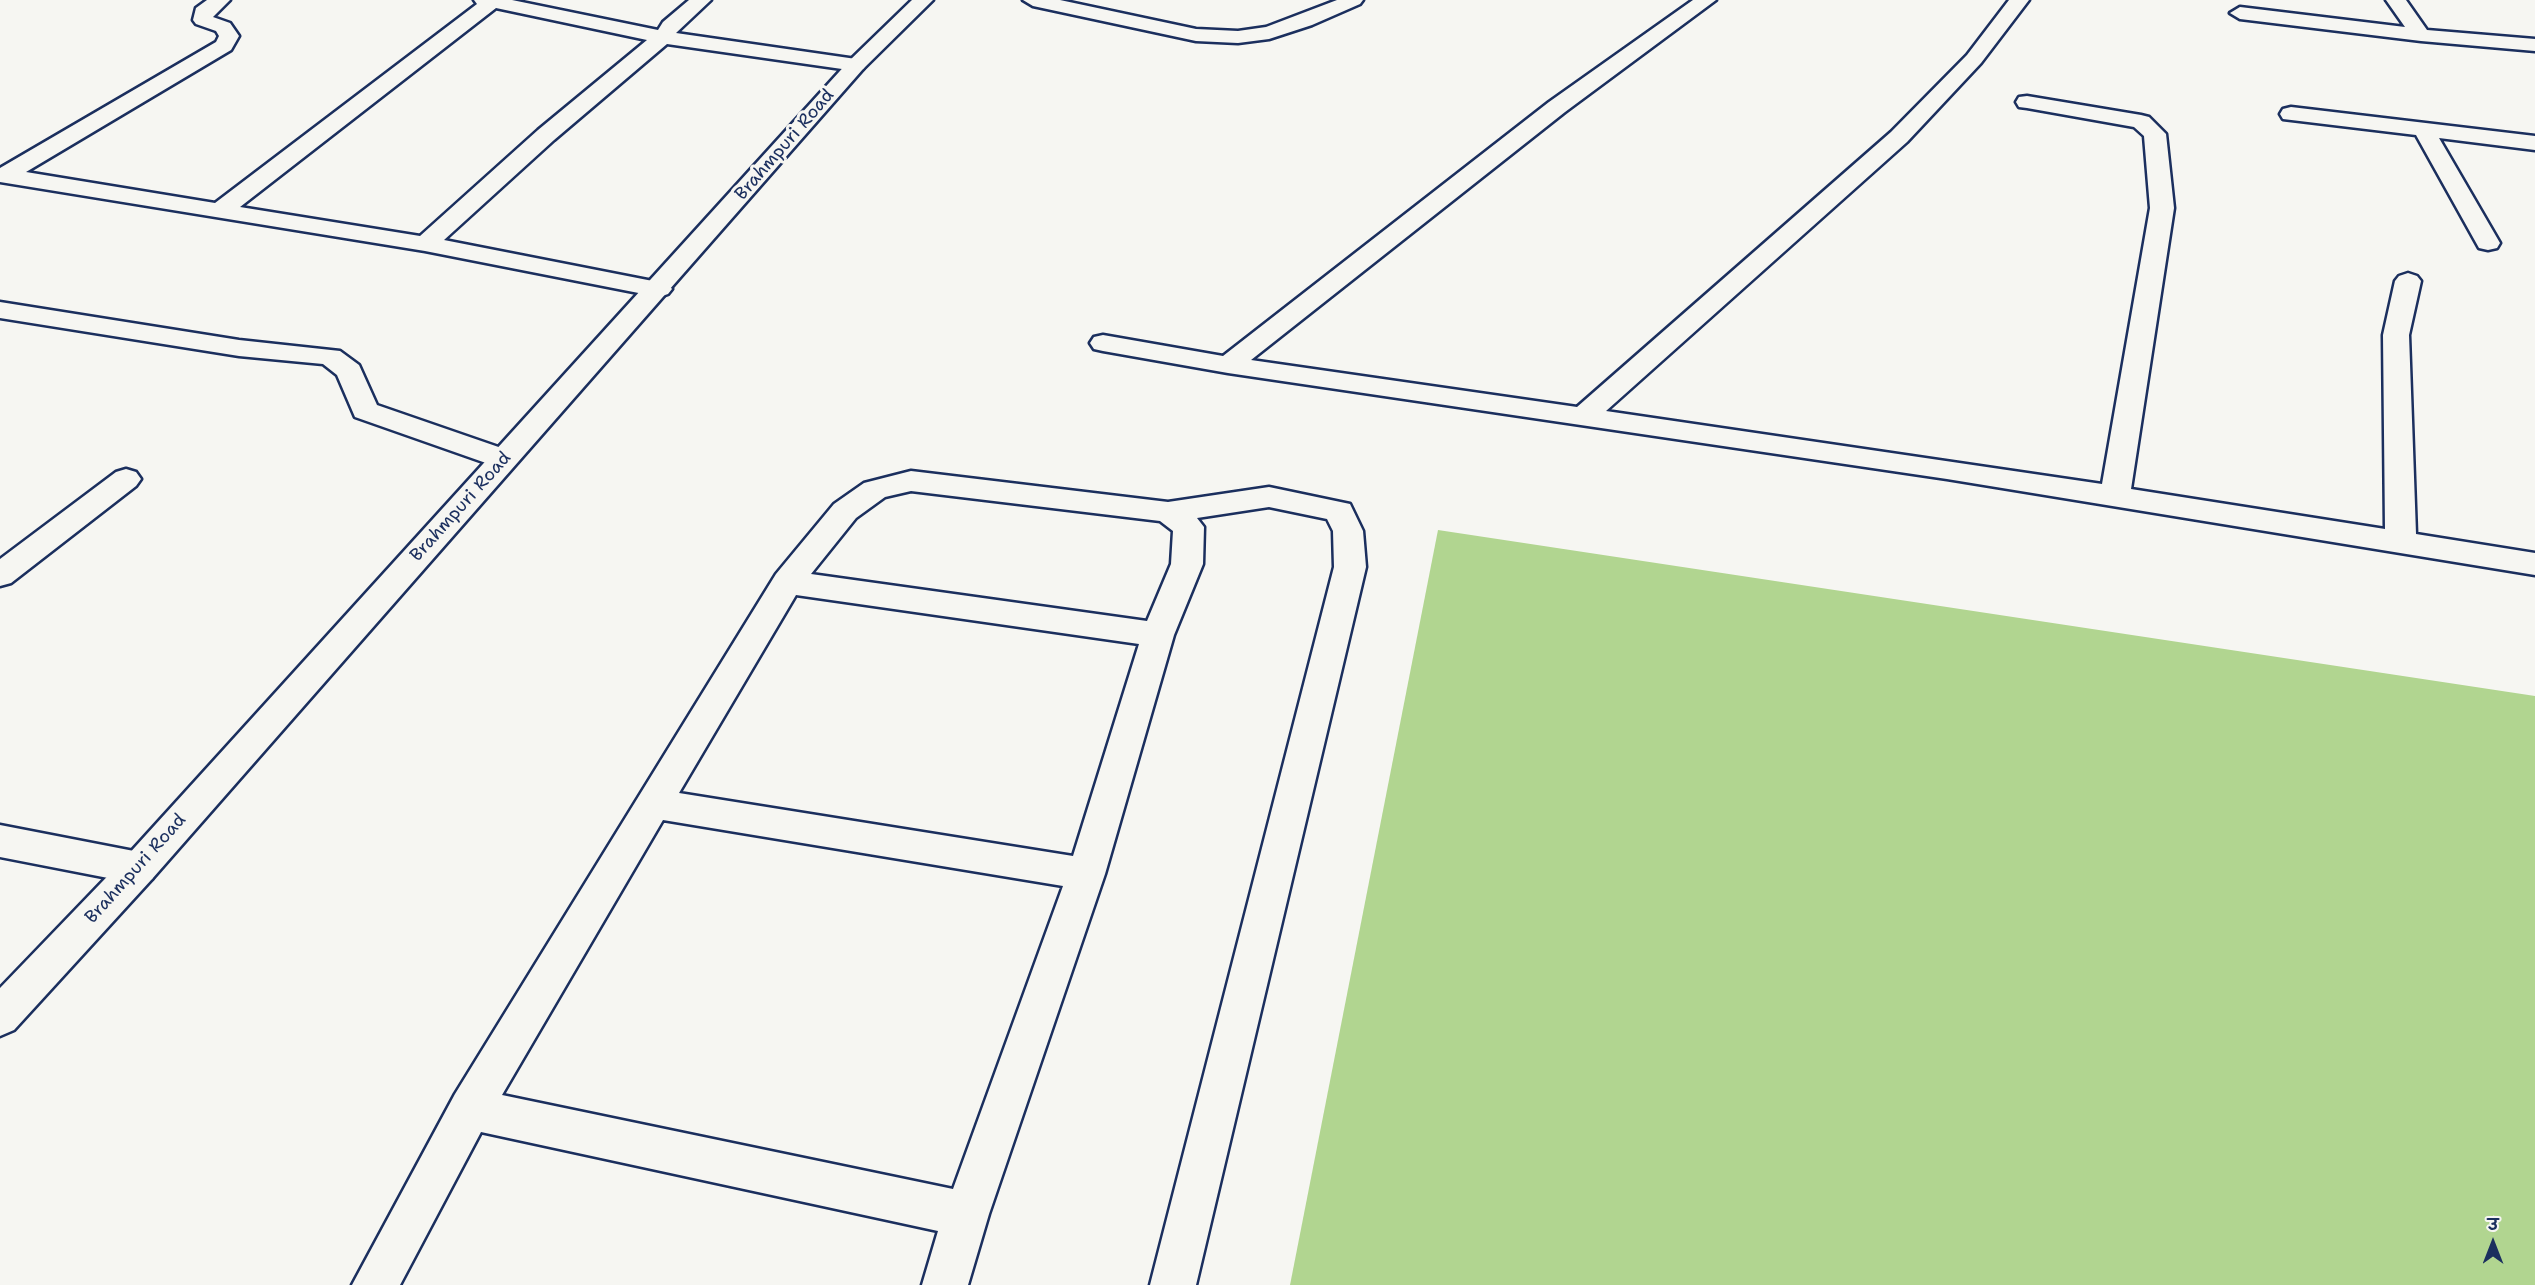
<!DOCTYPE html>
<html>
<head>
<meta charset="utf-8">
<style>
	body { margin:0 }
	#map { position:relative; width:2535px; height:1285px; overflow:hidden; background:#f6f6f2; font-family:"Shantell Sans","Playpen Sans Deva",sans-serif }
	canvas { display:block }
	.north { position:absolute; left:2463px; top:1213px; width:60px; height:60px; -webkit-text-stroke:4px #f6f6f2; paint-order:stroke; rotate:0deg; font-size:16px; font-weight:700; line-height:24px; text-align:center; color:#1b2f5e }
	.north::after { content:''; display:block; margin:auto; width:21px; height:27px; background:#1b2f5e; clip-path:polygon(50% 0,100% 100%,50% 72%,0 100%) }
</style>
</head>
<body>
<div id="map">
<canvas width="2535" height="1285"></canvas>
<div class="north">उ</div>
</div>
<script>
const ctx = document.querySelector('canvas').getContext('2d');
ctx.lineJoin = 'round';
function fillPath(path, color) {
  ctx.fillStyle = color;
  ctx.fill(path, 'evenodd');
}
function poly(rows) {
  const path = new Path2D();
  for (const r of rows) {
    path.moveTo(r[0], r[1]);
    for (let i = 2; i < r.length; i += 2) path.lineTo(r[i], r[i + 1]);
  }
  return path;
}
function stroke(path, color, width, dash) {
  ctx.strokeStyle = color;
  ctx.lineWidth = width;
  ctx.lineCap = dash ? 'butt' : 'round';
  ctx.setLineDash(dash || []);
  ctx.stroke(path);
}
function write(font, color, halo, rows, align = 'center') {
  ctx.font = font + ' "Shantell Sans",sans-serif';
  ctx.lineWidth = 6;
  ctx.setLineDash([]);
  ctx.textBaseline = 'middle';
  ctx.strokeStyle = halo;
  ctx.fillStyle = color;
  for (const [text, x, y, turn = 0] of rows) {
    ctx.save();
    ctx.translate(x, y);
    ctx.rotate((+turn || 0) * Math.PI / 180);
    ctx.textAlign = isNaN(turn) ? turn : align;
    if (halo) ctx.strokeText(text, 0, 0);
    ctx.fillText(text, 0, 0);
    ctx.restore();
  }
}
fillPath(poly([
	[1438,530,2535,696,2535,1285,1290,1285]
]), '#b1d590');
const minor = poly([
	[207,0,230,0,213,17,230,23,239,36,231,50,26,172,215,203,477,4,474,0,512,0,658,30,663,22,689,0,711,0,676,33,856,59,863,61,866,65,863,69,856,71,667,44,554,140,444,240,668,284,672,289,668,294,659,297,425,251,0,182,0,168,216,42,219,36,216,31,196,24,193,20,196,8,207,0],
	[496,8,647,40,538,130,420,236,240,207,496,8],
	[1023,0,1060,0,1196,29,1238,31,1266,27,1337,0,1363,0,1360,4,1312,25,1269,39,1238,43,1196,41,1033,6,1023,0],
	[1693,0,1716,0,1565,112,1251,360,1577,407,1891,132,1967,55,2009,0,2029,0,1981,63,1907,142,1606,411,2102,484,2150,208,2144,136,2134,127,2027,108,2019,107,2016,102,2019,97,2027,96,2141,115,2149,117,2166,134,2174,208,2131,489,2385,529,2383,335,2395,281,2399,276,2408,273,2417,276,2421,281,2409,335,2416,534,2535,553,2535,575,1947,479,1228,373,1103,351,1094,349,1090,343,1094,337,1103,335,1223,356,1549,102,1693,0],
	[2386,0,2406,0,2427,30,2535,39,2535,51,2421,41,2240,19,2230,13,2240,7,2405,27,2386,0],
	[2291,107,2535,136,2535,150,2439,138,2500,243,2497,248,2488,250,2479,248,2416,135,2283,119,2280,114,2283,109,2291,107],
	[0,302,239,340,340,351,359,365,377,405,513,452,518,459,513,466,503,469,355,417,337,375,323,364,239,356,0,318,0,302],
	[126,469,136,472,141,479,136,486,11,583,0,586,0,559,116,472,126,469],
	[911,471,1168,502,1269,487,1350,504,1363,531,1366,567,1196,1285,1150,1285,1334,567,1333,531,1327,519,1269,507,1197,518,1204,527,1203,564,1174,635,1105,874,989,1214,968,1285,922,1285,938,1231,481,1132,400,1285,352,1285,455,1094,776,574,834,504,864,483,911,471],
	[911,491,1160,521,1173,531,1171,564,1147,621,811,574,856,518,885,497,911,491],
	[796,595,1139,644,1073,856,679,793,796,595],
	[663,820,1063,886,953,1189,502,1095,663,820],
	[0,825,139,852,152,857,158,868,152,879,139,884,0,857,0,825]
]);
const tertiary = poly([
	[912,0,933,0,863,69,152,879,14,1030,0,1036,0,988,126,857,849,61,912,0]
]);
stroke(minor, '#1b2f5e', 5);
stroke(tertiary, '#1b2f5e', 5);
fillPath(minor, '#f6f6f2');
fillPath(tertiary, '#f6f6f2');
write('18px', '#1b2f5e', '#f6f6f2', [
	["Brahmpuri Road",785,145,-49],
	["Brahmpuri Road",461,507,-48],
	["Brahmpuri Road",136,869,-48]
]);
</script>
</body>
</html>
